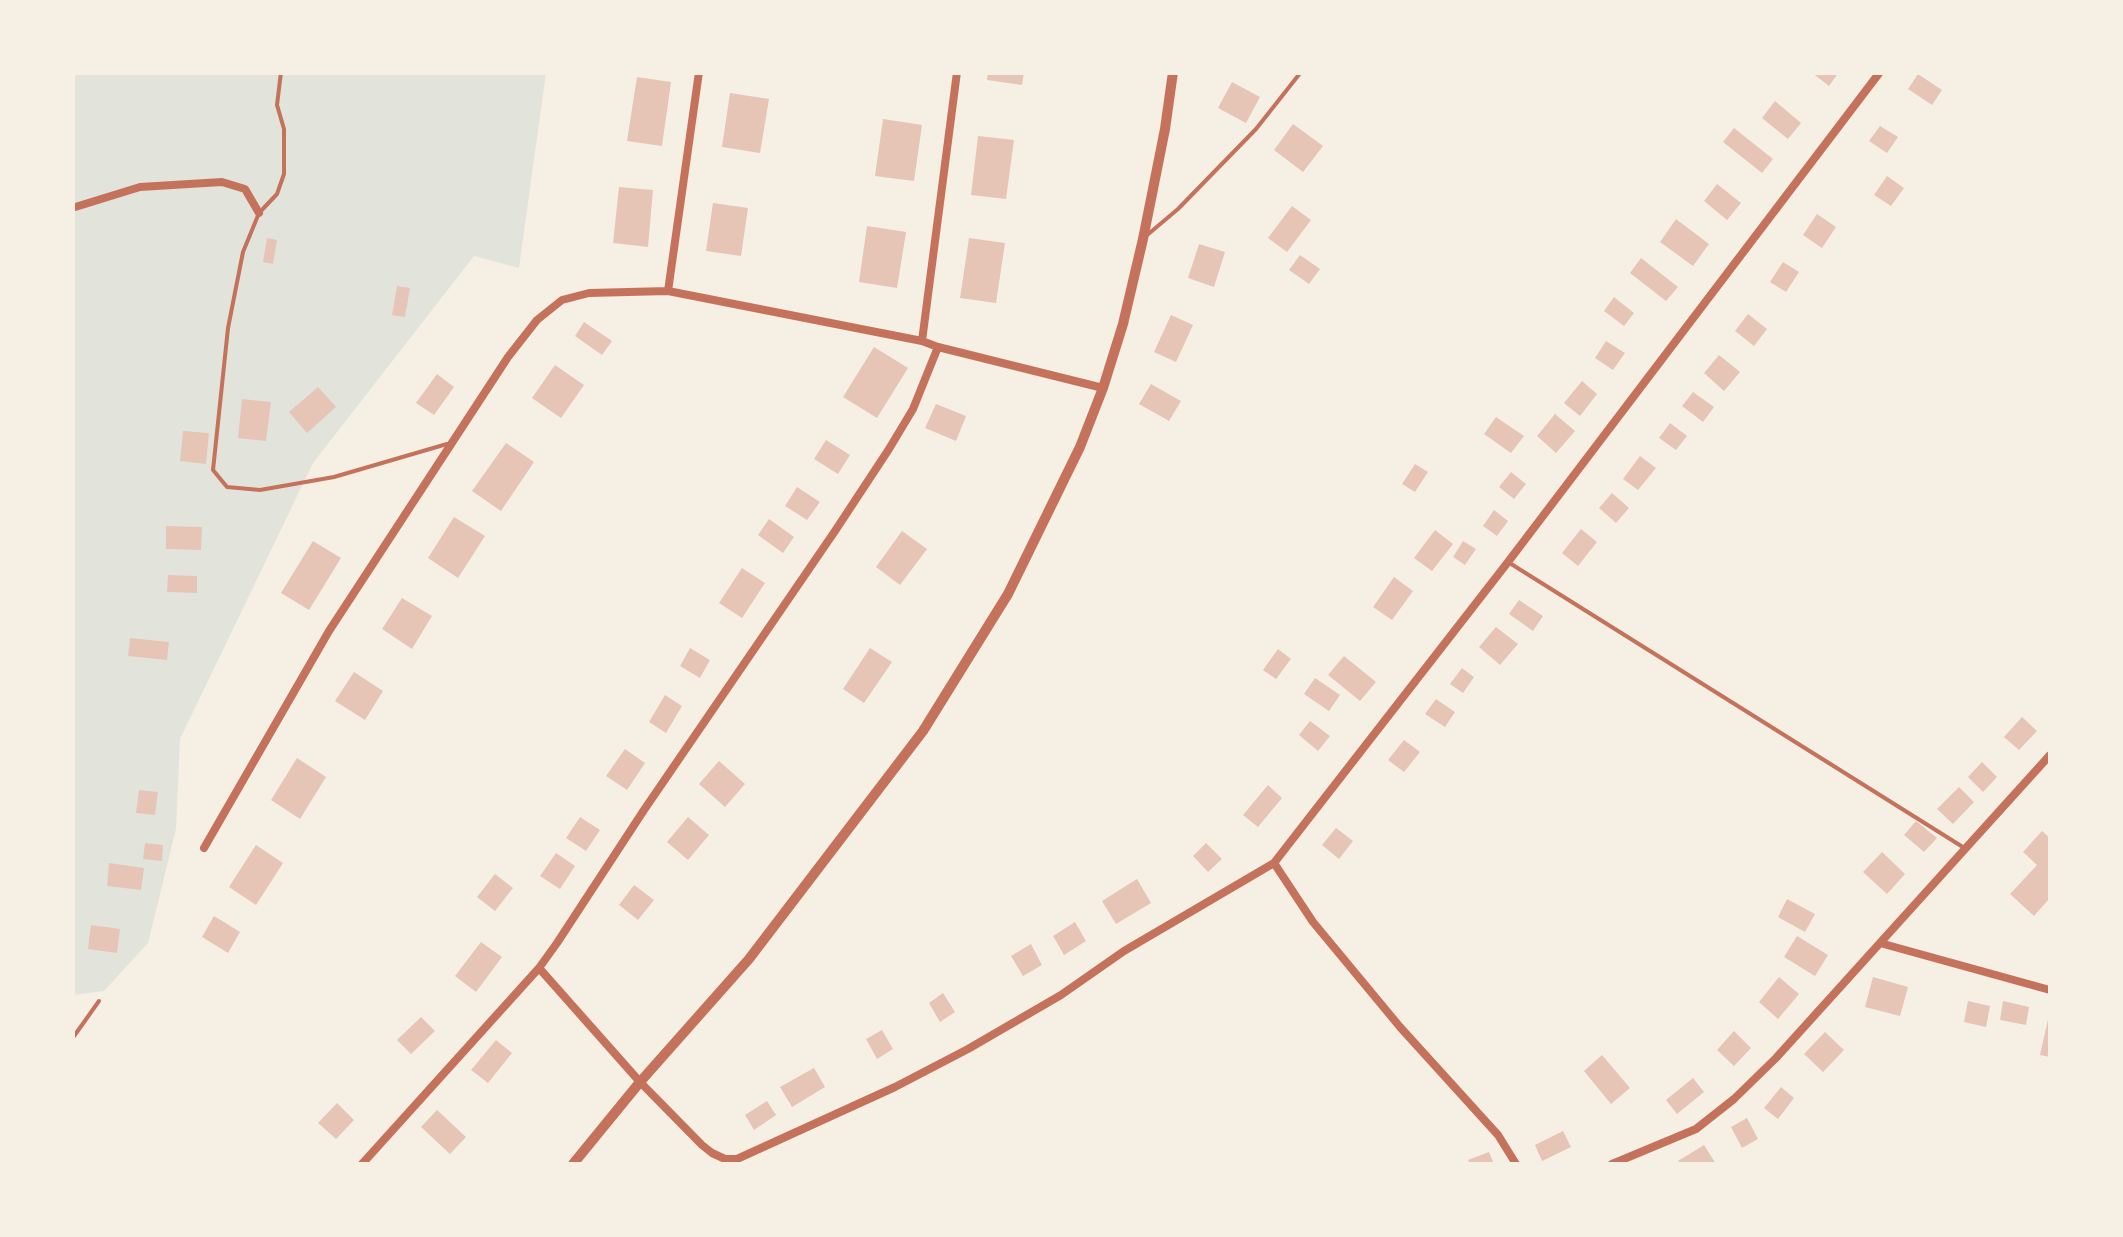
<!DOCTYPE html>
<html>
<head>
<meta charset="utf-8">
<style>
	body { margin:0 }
	#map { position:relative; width:2123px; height:1237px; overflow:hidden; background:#f6efe4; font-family:Raleway,sans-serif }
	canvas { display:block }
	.frame { position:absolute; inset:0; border:75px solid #f6efe4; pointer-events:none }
</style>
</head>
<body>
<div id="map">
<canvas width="2123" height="1237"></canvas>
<div class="frame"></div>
</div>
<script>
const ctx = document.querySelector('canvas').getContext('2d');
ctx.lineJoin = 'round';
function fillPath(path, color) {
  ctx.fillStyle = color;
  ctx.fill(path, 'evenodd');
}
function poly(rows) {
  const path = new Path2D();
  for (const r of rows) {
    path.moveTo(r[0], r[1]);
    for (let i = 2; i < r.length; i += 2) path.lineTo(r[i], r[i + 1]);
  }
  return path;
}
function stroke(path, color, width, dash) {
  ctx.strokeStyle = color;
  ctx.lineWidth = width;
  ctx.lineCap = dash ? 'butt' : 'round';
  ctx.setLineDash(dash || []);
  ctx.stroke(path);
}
fillPath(poly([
	[72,73,546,73,519,268,474,256,313,463,180,739,176,829,148,943,104,991,73,995]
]), '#e2e4dc');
fillPath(poly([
	[988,72,1024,72,1022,85,987,80],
	[1811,72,1839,72,1829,86],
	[1918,74,1942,90,1932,105,1908,89],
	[637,77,671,82,662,146,627,141],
	[1232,82,1260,97,1246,123,1218,108],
	[730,93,769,99,760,153,722,147],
	[1775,101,1801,123,1788,139,1762,118],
	[883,119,922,125,914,181,875,176],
	[1293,124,1323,146,1303,172,1274,150],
	[1880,126,1898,137,1887,153,1869,141],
	[1734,128,1773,159,1762,173,1723,142],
	[978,136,1014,140,1006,199,971,195],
	[1887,176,1904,188,1891,206,1874,195],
	[1717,184,1741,203,1727,220,1704,201],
	[619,187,653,190,648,247,613,243],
	[713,203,748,208,741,256,706,251],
	[1292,206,1311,220,1287,252,1268,238],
	[1817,214,1836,227,1822,248,1803,235],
	[1676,219,1709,244,1693,266,1660,242],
	[867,226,906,232,897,288,859,282],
	[267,238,277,240,273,264,263,262],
	[969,238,1005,243,996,303,960,298],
	[1199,244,1225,252,1214,287,1188,278],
	[1300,255,1320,269,1309,284,1289,270],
	[1641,258,1678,287,1666,301,1630,273],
	[1783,262,1799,272,1786,292,1770,282],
	[397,286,410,288,405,317,392,315],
	[1614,297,1634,313,1624,326,1604,311],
	[1748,314,1767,329,1754,346,1735,331],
	[1171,315,1193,325,1176,362,1154,352],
	[584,322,612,341,602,355,575,336],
	[1606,341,1625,353,1613,370,1595,358],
	[874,347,908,368,877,418,843,397],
	[1719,355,1740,372,1724,391,1704,373],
	[555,365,584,385,561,418,532,398],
	[437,374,454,387,434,415,416,403],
	[1582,381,1597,394,1580,416,1564,403],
	[1151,384,1181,401,1169,421,1139,404],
	[318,387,336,407,307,433,289,412],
	[1693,392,1714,407,1703,422,1682,406],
	[242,399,271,402,266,441,238,438],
	[936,404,966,416,956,441,925,428],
	[1555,414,1575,431,1556,453,1537,436],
	[1496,417,1524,436,1511,453,1484,434],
	[1670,423,1687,436,1676,450,1659,438],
	[183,431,209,433,206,464,180,461],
	[826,440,850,455,838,474,814,459],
	[506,443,534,462,501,511,472,491],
	[1640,456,1656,468,1638,490,1623,479],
	[1415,464,1428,472,1415,492,1402,484],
	[1511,472,1526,484,1514,499,1499,487],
	[797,487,820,502,807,520,785,506],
	[1612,493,1629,508,1616,523,1599,508],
	[1494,510,1508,521,1497,536,1483,526],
	[454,517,485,536,458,578,428,558],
	[769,519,794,537,783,553,758,535],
	[166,526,202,527,201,550,166,549],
	[1581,529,1597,542,1578,566,1562,553],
	[1435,530,1453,544,1432,571,1414,558],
	[902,531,927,549,900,585,876,567],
	[313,541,341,558,309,610,281,593],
	[1463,541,1476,549,1465,565,1453,557],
	[742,568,765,583,742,618,719,603],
	[168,575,197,576,197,593,167,592],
	[1394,577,1413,591,1392,620,1373,607],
	[402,598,432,616,412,649,382,629],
	[1519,600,1543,616,1533,631,1509,614],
	[1496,627,1518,644,1500,665,1479,647],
	[130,638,169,642,167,660,128,656],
	[690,648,710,660,700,678,680,666],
	[870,648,892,662,864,703,843,689],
	[1278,649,1291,659,1276,679,1263,670],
	[1344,656,1376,682,1360,701,1328,675],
	[1462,668,1474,677,1463,693,1450,684],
	[354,672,383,691,365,720,335,701],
	[1315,678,1340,695,1329,711,1304,694],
	[665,695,682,706,666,733,649,722],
	[1436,699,1455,712,1445,727,1425,714],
	[2022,717,2037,731,2019,750,2004,737],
	[1310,721,1330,736,1318,751,1299,735],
	[1404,740,1420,752,1404,772,1388,760],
	[625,749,645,763,627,790,606,776],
	[297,758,326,777,300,819,271,800],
	[719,761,745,784,725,807,699,784],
	[1982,762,1997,777,1983,792,1968,777],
	[1268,785,1282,798,1258,827,1243,815],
	[1959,787,1974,802,1953,824,1937,809],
	[139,790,158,792,155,815,136,813],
	[580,817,600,830,586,851,566,838],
	[688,817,709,835,688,860,667,842],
	[1916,821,1937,838,1924,852,1904,835],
	[1336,828,1353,841,1339,859,1322,845],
	[2042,831,2050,838,2050,898,2034,916,2010,894,2037,865,2023,852],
	[145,843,163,845,162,861,143,859],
	[1206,843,1222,859,1208,872,1193,856],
	[256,845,283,863,256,905,229,887],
	[1882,852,1905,874,1887,894,1863,872],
	[556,853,575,866,560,889,540,876],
	[109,863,144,868,141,890,107,886],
	[495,874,513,888,495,911,477,897],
	[1137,879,1151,903,1116,924,1102,901],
	[634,885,654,900,638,920,619,905],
	[1787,899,1815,914,1805,932,1778,917],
	[214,916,240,932,228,953,202,937],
	[1075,922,1086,941,1064,955,1053,936],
	[91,925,120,929,117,953,88,949],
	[1797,936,1828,955,1815,976,1784,957],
	[481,942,502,957,476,992,455,976],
	[1031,944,1042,965,1023,976,1011,956],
	[1779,977,1799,994,1778,1019,1759,1002],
	[1873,977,1908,987,1900,1016,1865,1007],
	[943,993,955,1012,940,1022,929,1003],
	[1968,1001,1990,1006,1986,1027,1964,1022],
	[2003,1001,2029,1007,2026,1025,2000,1020],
	[2049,1015,2050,1016,2050,1057,2040,1055],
	[421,1017,435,1031,411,1054,397,1040],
	[882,1030,893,1049,877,1059,866,1039],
	[1734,1031,1751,1048,1734,1066,1717,1050],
	[1825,1032,1844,1050,1823,1072,1804,1054],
	[496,1040,512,1053,488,1083,471,1070],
	[1602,1055,1630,1088,1611,1104,1584,1071],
	[814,1068,825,1087,792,1107,780,1087],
	[1693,1078,1704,1092,1677,1114,1666,1100],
	[1781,1087,1794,1098,1778,1119,1764,1108],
	[767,1101,776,1115,754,1130,745,1115],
	[337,1103,354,1120,336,1139,318,1123],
	[437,1110,466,1137,450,1154,421,1127],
	[1747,1118,1758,1139,1742,1148,1731,1127],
	[1563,1131,1571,1147,1542,1161,1535,1145],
	[1704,1145,1716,1164,1681,1164,1678,1161],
	[1489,1152,1494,1164,1470,1164,1468,1160]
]), '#e6c5b7');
stroke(poly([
	[281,72,277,105,284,129,284,174,277,194,259,213,243,252,228,328,213,470,227,487,260,490,334,477,447,444],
	[1146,236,1178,209,1256,129,1301,72],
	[1508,562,1966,849],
	[72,1039,99,1001]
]), '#c5725c', 4);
stroke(poly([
	[72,208,140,187,222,182,245,189,259,213],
	[668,291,699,72],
	[922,341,957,72],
	[204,848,329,631,508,357,537,320,562,300,589,293,668,291,922,341,938,347,1103,388],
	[1274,863,1313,922,1400,1027,1498,1135,1516,1164],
	[1880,943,2050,990],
	[539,968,640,1082,702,1145,712,1153,725,1159,737,1159,895,1087,968,1049,1061,995,1124,951,1274,863,1508,562,1880,72],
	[362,1164,539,968,557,943,644,810,835,531,889,449,913,409,938,347],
	[1612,1164,1696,1129,1734,1099,1776,1058,2050,755]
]), '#c5725c', 8);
stroke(poly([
	[573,1164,640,1082,749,959,923,731,1008,594,1080,447,1103,388,1123,324,1143,239,1165,129,1173,72]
]), '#c5725c', 10);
</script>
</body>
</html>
